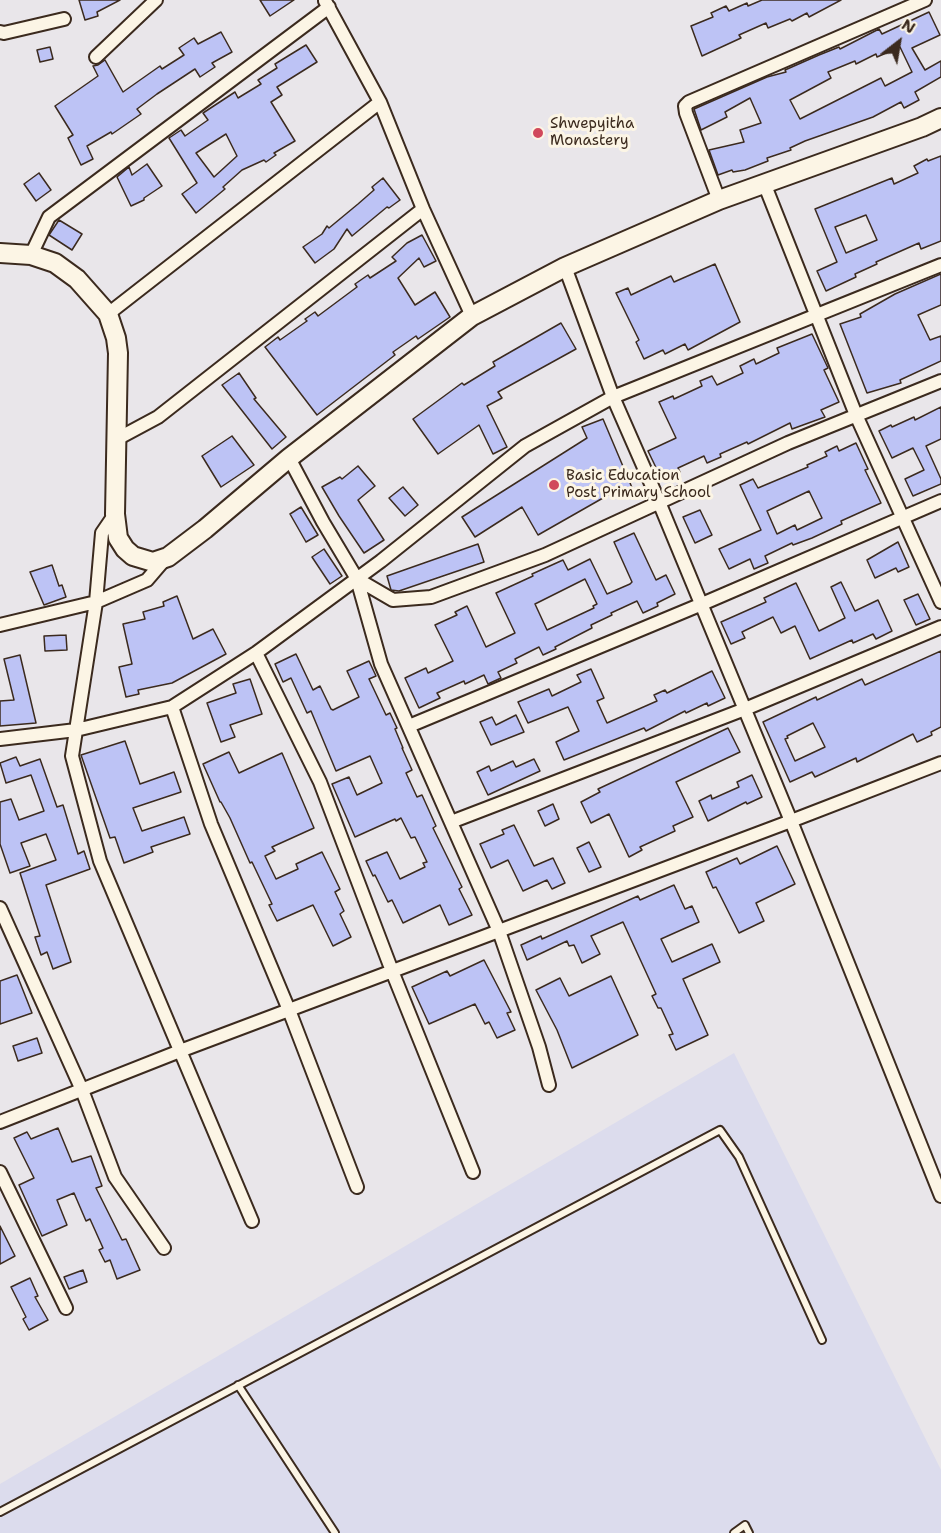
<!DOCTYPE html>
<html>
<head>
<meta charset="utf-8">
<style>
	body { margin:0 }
	#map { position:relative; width:941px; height:1533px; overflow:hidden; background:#e9e6ea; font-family:"Shantell Sans",sans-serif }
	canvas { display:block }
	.north { position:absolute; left:869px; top:12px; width:60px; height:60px; -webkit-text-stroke:4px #fcf5e5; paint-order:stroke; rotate:31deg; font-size:16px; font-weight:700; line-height:24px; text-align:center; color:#3b2a1e }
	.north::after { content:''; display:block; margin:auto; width:21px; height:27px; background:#3b2a1e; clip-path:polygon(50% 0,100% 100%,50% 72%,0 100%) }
</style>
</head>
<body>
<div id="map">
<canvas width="941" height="1533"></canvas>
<div class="north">N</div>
</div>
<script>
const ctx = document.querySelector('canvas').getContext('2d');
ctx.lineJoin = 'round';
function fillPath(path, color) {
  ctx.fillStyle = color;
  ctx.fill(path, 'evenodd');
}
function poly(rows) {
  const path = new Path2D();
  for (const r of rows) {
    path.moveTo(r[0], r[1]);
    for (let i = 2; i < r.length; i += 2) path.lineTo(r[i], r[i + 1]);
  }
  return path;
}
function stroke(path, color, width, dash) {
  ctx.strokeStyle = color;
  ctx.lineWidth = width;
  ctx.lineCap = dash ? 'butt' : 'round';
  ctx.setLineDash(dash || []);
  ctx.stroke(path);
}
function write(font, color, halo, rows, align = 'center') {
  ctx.font = font + ' "Shantell Sans",sans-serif';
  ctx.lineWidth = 6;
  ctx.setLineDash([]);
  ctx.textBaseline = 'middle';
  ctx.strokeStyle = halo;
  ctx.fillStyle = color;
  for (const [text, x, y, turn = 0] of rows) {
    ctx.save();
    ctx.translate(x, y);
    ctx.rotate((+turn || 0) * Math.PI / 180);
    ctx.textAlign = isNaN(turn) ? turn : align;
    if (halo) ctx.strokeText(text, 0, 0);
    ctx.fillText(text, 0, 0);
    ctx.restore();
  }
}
fillPath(poly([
	[734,1053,941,1470,941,1533,0,1533,0,1484]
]), '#dcdced');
const building = poly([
	[79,0,120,0,97,12,98,16,85,20,79,0],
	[260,0,294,0,270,16,260,0],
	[762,0,841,0,809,17,807,13,792,21,790,19,768,28,766,23,739,35,741,38,702,56,691,26,713,17,711,13,726,6,729,11,747,3,748,6,762,0],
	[929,12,940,35,912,48,925,70,941,61,941,77,915,92,919,100,904,108,901,102,873,117,805,141,790,148,791,150,767,158,768,161,745,170,733,172,732,170,718,175,709,150,744,142,740,130,761,123,750,98,725,112,727,117,701,130,694,109,767,77,786,72,785,70,819,55,839,47,840,49,879,29,882,34,929,12],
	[900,47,912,72,885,86,881,78,800,119,790,100,831,78,828,72,855,61,856,64,876,54,877,57,900,47],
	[221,32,232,52,212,63,215,67,200,77,195,69,157,94,137,109,141,114,112,134,111,132,87,146,93,159,81,165,68,138,73,135,55,106,98,76,93,66,98,65,105,60,123,92,160,66,162,69,184,55,179,48,194,38,198,44,221,32],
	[306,45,317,62,277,87,282,95,271,102,295,141,274,153,276,155,266,162,264,160,242,170,223,187,225,189,196,213,182,194,197,183,169,138,181,130,185,136,208,120,203,113,235,92,238,98,261,84,258,80,277,68,275,64,306,45],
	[226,134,237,156,214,177,196,153,226,134],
	[50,47,53,59,40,62,37,50,50,47],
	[941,156,941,241,921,249,919,243,876,262,877,264,855,274,856,277,826,291,817,271,837,262,815,209,892,178,894,184,918,173,914,166,927,159,928,161,941,156],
	[866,215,877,240,846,253,835,227,866,215],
	[147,164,162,186,144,198,144,200,131,206,117,177,129,167,132,175,147,164],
	[39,173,51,190,36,201,24,184,39,173],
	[383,178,400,200,389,208,387,207,352,236,347,229,334,249,315,263,303,247,322,234,327,226,329,228,358,204,374,190,372,187,383,178],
	[59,220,82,234,72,250,49,235,59,220],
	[422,235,436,261,424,267,419,258,398,278,415,305,435,292,450,317,418,339,416,336,393,352,395,355,317,415,265,347,278,337,280,340,307,321,305,319,315,312,318,316,357,287,355,284,368,275,370,278,396,261,392,257,407,243,422,235],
	[715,264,740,322,688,350,685,344,665,354,663,350,644,359,636,342,639,340,616,293,628,288,631,295,671,276,674,282,715,264],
	[941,274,941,305,918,315,930,340,941,336,941,361,900,380,901,383,867,393,840,324,861,317,860,314,895,294,941,274],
	[561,323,576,349,498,392,502,398,487,406,507,447,493,454,479,425,438,454,413,419,462,383,464,385,495,366,493,362,561,323],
	[812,334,828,368,824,370,839,402,821,410,825,417,792,429,790,423,748,444,747,442,720,454,721,457,707,463,704,456,678,468,680,472,662,480,648,451,676,438,659,402,673,396,674,399,702,386,700,381,712,376,717,385,743,373,740,366,754,359,756,364,779,353,777,348,812,334],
	[239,373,256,398,254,399,286,437,272,449,222,385,239,373],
	[941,407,941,439,926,446,941,479,941,484,913,496,905,479,924,470,913,448,892,458,879,431,891,425,892,427,914,417,915,420,941,407],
	[603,419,633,490,612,498,610,494,538,535,522,507,475,537,462,517,587,438,582,427,603,419],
	[232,436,254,465,221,487,202,456,232,436],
	[856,443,868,469,865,470,881,503,841,521,842,524,812,538,793,545,792,543,765,556,768,563,754,569,750,559,729,569,719,549,761,530,740,485,753,479,758,488,808,467,807,465,827,456,825,452,837,446,839,451,856,443],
	[809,491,822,518,797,530,795,525,777,534,767,511,809,491],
	[358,466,375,486,358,500,384,540,364,553,339,516,322,487,340,477,342,479,358,466],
	[403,487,418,505,405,516,389,498,403,487],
	[301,507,318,535,306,542,290,514,301,507],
	[700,510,712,535,695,543,683,517,700,510],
	[634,533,656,580,666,575,675,594,657,603,658,606,643,613,637,601,611,613,612,615,591,625,592,628,555,647,556,649,543,655,539,647,515,659,517,663,498,672,501,678,488,684,484,675,465,684,464,681,437,693,440,698,419,708,405,678,426,668,428,673,453,661,435,625,457,615,455,612,467,606,486,647,515,633,496,593,533,576,532,574,563,560,568,570,590,559,607,594,630,584,632,582,614,542,634,533],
	[585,579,597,604,593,606,594,608,547,630,535,604,585,579],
	[898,542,909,567,898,572,896,568,875,578,867,560,898,542],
	[478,544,484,562,399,591,391,590,387,576,478,544],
	[324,549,342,576,330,584,312,557,324,549],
	[52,565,59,586,62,585,66,597,44,605,30,572,52,565],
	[841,582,855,611,878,600,892,631,876,639,873,634,853,643,852,640,810,659,795,626,781,633,773,617,742,632,745,638,731,644,721,622,766,602,764,598,796,583,819,631,845,618,831,587,841,582],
	[918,594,930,619,916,625,904,600,918,594],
	[177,596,193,639,213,629,226,654,172,683,138,690,139,694,126,697,119,667,132,664,123,624,145,619,143,612,164,606,163,602,177,596],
	[66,635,67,650,45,651,44,636,66,635],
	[941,651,941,727,931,732,932,735,917,742,913,734,857,762,856,758,815,777,812,772,790,782,763,722,816,697,817,700,862,679,865,685,941,651],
	[813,723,825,747,795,761,785,739,788,738,787,736,813,723],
	[296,654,313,690,320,686,331,709,333,710,359,697,347,671,369,661,376,676,369,679,386,715,390,713,397,728,395,729,403,748,402,748,412,770,406,773,417,797,422,795,436,826,433,828,462,887,459,889,472,915,449,925,440,905,403,923,392,900,388,902,375,875,373,876,366,861,387,852,400,879,425,867,423,863,427,862,415,837,411,838,401,818,396,821,395,819,355,837,332,784,349,777,357,795,382,783,370,756,336,771,311,711,307,713,291,678,283,682,275,664,296,654],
	[20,655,36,723,0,726,0,701,14,700,4,659,20,655],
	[591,669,604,698,597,701,607,723,657,701,654,695,665,690,667,693,712,671,725,698,708,706,707,703,686,713,685,711,646,731,644,728,564,760,556,742,579,731,568,707,528,723,518,702,549,689,552,696,581,682,577,675,591,669],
	[250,679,262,714,230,725,235,737,221,742,207,703,236,693,233,684,250,679],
	[516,715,524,732,491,745,480,722,492,717,496,725,516,715],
	[728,728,740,752,676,782,693,817,673,826,675,831,640,847,642,850,629,857,609,814,591,823,581,802,600,792,598,789,728,728],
	[125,741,140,784,174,772,181,792,133,808,142,831,184,817,190,834,151,847,153,852,124,863,115,837,110,838,81,755,125,741],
	[229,752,239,773,282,753,314,828,272,847,275,851,265,856,276,879,298,869,296,864,322,852,340,889,335,892,344,911,340,914,351,937,333,946,313,905,277,921,269,905,272,904,252,862,250,863,230,818,221,802,220,802,203,764,229,752],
	[16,757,20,766,40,759,57,807,63,805,78,854,84,851,90,869,46,885,71,962,53,969,47,952,41,955,35,937,40,936,20,873,56,860,46,834,21,843,30,866,10,873,0,844,0,802,11,799,19,820,44,811,31,775,6,783,0,763,16,757],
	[534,759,540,771,488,795,477,772,489,766,491,771,513,761,516,767,534,759],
	[752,775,762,797,747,804,746,802,708,821,699,801,711,795,712,799,739,787,737,782,752,775],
	[553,804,559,819,545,826,538,811,553,804],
	[514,825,534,866,553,858,565,883,552,889,547,880,523,891,508,860,491,868,480,844,504,834,502,830,514,825],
	[589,842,601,867,589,872,577,848,589,842],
	[777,846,795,884,756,903,764,921,739,933,716,887,713,888,706,872,737,858,740,864,777,846],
	[674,885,685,909,692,906,699,922,661,939,672,962,712,944,720,962,683,979,708,1035,676,1050,669,1035,673,1034,661,1008,658,1008,652,996,656,994,623,922,591,936,600,954,582,963,574,945,569,946,567,941,527,960,521,945,541,936,542,939,638,896,640,900,674,885],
	[484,960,511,1012,507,1013,515,1030,497,1038,489,1022,485,1024,475,1004,429,1024,412,987,447,971,450,976,484,960],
	[17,975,32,1013,0,1024,0,981,17,975],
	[611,976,638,1035,572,1068,557,1030,536,990,560,978,569,996,611,976],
	[37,1038,42,1053,18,1061,13,1046,37,1038],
	[58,1128,72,1162,91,1156,102,1186,96,1188,122,1240,126,1239,140,1270,117,1279,110,1260,105,1262,99,1250,103,1248,90,1219,86,1221,74,1193,57,1200,67,1225,42,1236,19,1185,34,1178,14,1138,27,1132,31,1139,58,1128],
	[0,1226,15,1256,0,1264,0,1226],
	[83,1270,87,1282,69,1289,64,1277,83,1270],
	[30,1278,38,1296,35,1297,48,1320,29,1330,23,1319,26,1317,11,1287,30,1278]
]);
fillPath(building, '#bdc3f5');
stroke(building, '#3b2a1e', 1.5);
const lane = poly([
	[238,1385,335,1533],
	[0,1512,720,1130,739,1157,822,1340],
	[734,1533,745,1525,749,1533]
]);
const street = poly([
	[325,1,380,102,423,209,472,316],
	[0,32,4,33,64,19],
	[96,57,156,0],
	[764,183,856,415,941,602],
	[719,200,686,113,685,106,689,102,925,0],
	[31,255,49,217,329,7],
	[565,267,613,397,659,502,791,821,941,1196],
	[108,314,380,102],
	[117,439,158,417,423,209],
	[289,458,323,522,357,579,393,600,431,597,545,555,788,443,941,381],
	[115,514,102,533,96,602,72,756,100,861,252,1221],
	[357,579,381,664,499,931,539,1047,549,1085],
	[0,625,96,602,147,580,165,559],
	[256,653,320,782,392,971,473,1172],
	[172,707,211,824,289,1010,357,1187],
	[409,726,702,604,941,501],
	[0,739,76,730,172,707,256,653,381,561,525,446,613,397,941,265],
	[451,822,745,709,941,627],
	[0,908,82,1090,115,1177,164,1248],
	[0,1122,180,1051,791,821,941,763],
	[0,1172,66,1308]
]);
const secondary = poly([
	[0,253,31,255,55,263,77,279,108,314,116,338,118,353,115,514,118,538,125,549,133,556,153,562,168,557,205,529,289,458,472,316,565,267,719,200,922,127,941,118]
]);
stroke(lane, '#3b2a1e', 10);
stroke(street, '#3b2a1e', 16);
stroke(secondary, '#3b2a1e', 22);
stroke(lane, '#fcf5e5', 6);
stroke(street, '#fcf5e5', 12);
stroke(secondary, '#fcf5e5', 18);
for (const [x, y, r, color] of [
	[538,133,6,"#d1495b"],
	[554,485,6,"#d1495b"]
]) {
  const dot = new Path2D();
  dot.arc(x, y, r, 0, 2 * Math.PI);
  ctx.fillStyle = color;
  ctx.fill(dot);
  stroke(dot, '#fcf5e5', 2);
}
write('15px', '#3b2a1e', '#fcf5e5', [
	["Shwepyitha",550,124],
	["Monastery",550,141],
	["Basic Education",566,476],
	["Post Primary School",566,493]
], 'left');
</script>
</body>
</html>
